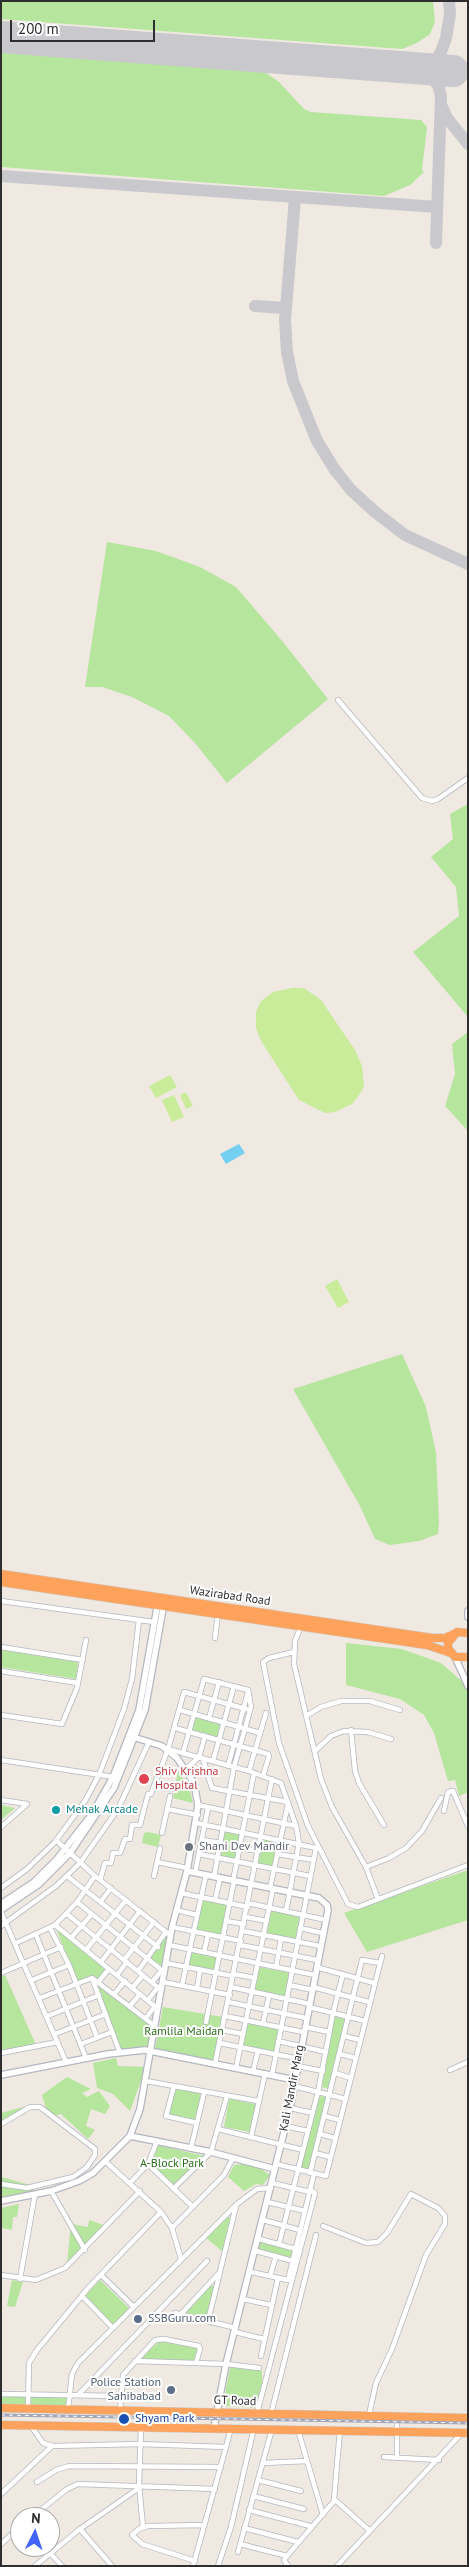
<!DOCTYPE html>
<html>
<head>
<meta charset="utf-8">
<style>
	body { margin:0 }
	#map { position:relative; width:469px; height:2567px; overflow:hidden; background:#efe9e1; font-family:"PT Sans",sans-serif }
	canvas { display:block }
	.frame { position:absolute; inset:0; border:2px solid #2e2e2e; pointer-events:none }
	.north { position:absolute; left:10px; top:2507px; width:50px; height:50px; box-sizing:border-box; background:#fff; border:1px solid #ababab; border-radius:50%; rotate:4deg; font-size:14px; font-weight:700; line-height:20px; text-align:center; color:#2e2e2e }
	.north::after { content:''; display:block; margin:auto; width:18px; height:22px; background:#4264fb; clip-path:polygon(50% 0,100% 100%,50% 72%,0 100%) }
	.scale { position:absolute; left:10px; top:20px; width:145px; height:22px; box-sizing:border-box; border:2px solid #2e2e2e; border-top:0; padding-left:6px; font-size:15px; line-height:18px; white-space:nowrap; color:#2e2e2e; -webkit-text-stroke:4px #fff; paint-order:stroke }
</style>
</head>
<body>
<div id="map">
<canvas width="469" height="2567"></canvas>
<div class="frame"></div>
<div class="north">N</div>
<div class="scale">200 m</div>
</div>
<script>
const ctx = document.querySelector('canvas').getContext('2d');
ctx.lineJoin = 'round';
function fillPath(path, color) {
  ctx.fillStyle = color;
  ctx.fill(path, 'evenodd');
}
function poly(rows) {
  const path = new Path2D();
  for (const r of rows) {
    path.moveTo(r[0], r[1]);
    for (let i = 2; i < r.length; i += 2) path.lineTo(r[i], r[i + 1]);
  }
  return path;
}
function stroke(path, color, width, dash) {
  ctx.strokeStyle = color;
  ctx.lineWidth = width;
  ctx.lineCap = dash ? 'butt' : 'round';
  ctx.setLineDash(dash || []);
  ctx.stroke(path);
}
function write(font, color, halo, rows, align = 'center') {
  ctx.font = font + ' "PT Sans",sans-serif';
  ctx.lineWidth = 4;
  ctx.setLineDash([]);
  ctx.textBaseline = 'middle';
  ctx.strokeStyle = halo;
  ctx.fillStyle = color;
  for (const [text, x, y, turn = 0] of rows) {
    ctx.save();
    ctx.translate(x, y);
    ctx.rotate((+turn || 0) * Math.PI / 180);
    ctx.textAlign = isNaN(turn) ? turn : align;
    if (halo) ctx.strokeText(text, 0, 0);
    ctx.fillText(text, 0, 0);
    ctx.restore();
  }
}
fillPath(poly([
	[1,1,433,1,435,22,430,34,417,43,402,49,1,19],
	[1,52,265,72,279,82,304,109,311,112,421,120,427,127,422,170,424,172,410,185,384,196,1,167],
	[107,542,156,551,200,567,236,587,283,642,328,699,227,783,195,743,169,716,132,697,102,687,85,687],
	[468,804,468,1017,413,952,459,916,456,887,431,857,453,839,450,814],
	[468,1032,468,1131,445,1106,455,1074,452,1044],
	[402,1354,426,1407,436,1453,439,1522,438,1534,419,1541,390,1545,375,1539,360,1506,293,1389],
	[346,1643,402,1649,441,1663,465,1684,468,1694,468,1792,459,1796,455,1780,448,1781,434,1733,424,1715,400,1699,346,1685],
	[1,1650,78,1662,76,1679,1,1667],
	[195,1715,222,1723,218,1737,191,1730],
	[178,1771,189,1787,193,1803,173,1798],
	[1,1805,15,1808,1,1820],
	[225,1830,240,1833,235,1861,220,1858],
	[148,1832,161,1835,158,1847,142,1843,144,1833],
	[263,1838,278,1840,273,1868,258,1865],
	[468,1870,468,1920,367,1952,344,1913],
	[202,1899,228,1904,221,1936,195,1931],
	[271,1909,302,1916,297,1940,266,1934],
	[56,1928,107,1968,98,1979,92,1977,76,1981],
	[165,1935,169,1938,162,1966,150,1958],
	[190,1950,217,1956,213,1971,187,1966],
	[259,1967,291,1973,286,1997,254,1991],
	[5,1975,36,2045,1,2051,1,1977],
	[94,1981,153,2027,149,2047,121,2052],
	[163,2007,223,2017,213,2060,155,2049],
	[334,2015,347,2018,330,2089,322,2087],
	[248,2022,279,2028,275,2053,243,2046],
	[116,2058,118,2066,146,2067,130,2111,113,2094,97,2088,93,2063],
	[67,2077,91,2089,82,2093,87,2097,99,2091,110,2106,105,2114,91,2109,86,2126,95,2130,88,2139,61,2114,49,2118,42,2095],
	[175,2089,201,2093,196,2121,169,2115],
	[319,2096,328,2098,309,2171,300,2168],
	[229,2099,256,2104,250,2132,224,2127],
	[23,2107,25,2114,1,2122,1,2113],
	[157,2145,204,2156,173,2189,149,2164],
	[252,2163,270,2175,263,2185,256,2184,244,2191,228,2177,234,2165],
	[1,2177,34,2186,34,2193,1,2199],
	[19,2204,17,2217,13,2217,12,2230,2,2228,1,2208],
	[227,2215,233,2222,223,2252,205,2237],
	[89,2220,106,2226,67,2263,71,2224,88,2227],
	[259,2240,293,2249,290,2260,257,2250],
	[12,2280,23,2282,15,2307,7,2306],
	[100,2280,130,2309,112,2325,85,2296],
	[211,2284,215,2289,207,2319,183,2314],
	[161,2340,200,2348,195,2362,137,2361],
	[230,2367,262,2371,262,2408,223,2406],
	[1,2394,69,2395,68,2409,1,2408]
]), '#b6e59e');
fillPath(poly([
	[292,988,304,988,321,1000,355,1050,362,1066,364,1087,359,1095,352,1104,335,1112,325,1113,299,1100,261,1041,256,1028,256,1012,261,1001,273,992],
	[170,1075,177,1087,156,1098,149,1086],
	[186,1092,193,1106,186,1109,180,1095],
	[174,1095,184,1117,172,1122,162,1100],
	[337,1279,349,1302,338,1308,325,1286]
]), '#c9ec9a');
fillPath(poly([
	[239,1144,245,1153,226,1164,220,1154]
]), '#75cff0');
stroke(poly([
	[442,107,447,118,468,144],
	[1,176,437,207],
	[295,198,285,320,287,352,293,381,317,441,335,470,351,490,375,512,405,535,468,564],
	[436,243,441,96,438,85,432,78,410,68,427,64,437,58,441,52,446,38,450,14,449,1],
	[255,306,285,308]
]), '#c9c8cc', 12);
stroke(poly([
	[1,37,453,71]
]), '#c9c8cc', 32);
const street = poly([
	[338,700,422,798,432,801,438,799,468,778],
	[1,1601,154,1622],
	[301,1626,295,1641,294,1664,321,1779,332,1807,366,1867,378,1899],
	[215,1638,218,1614],
	[1,1647,83,1660],
	[294,1652,269,1658,263,1662,279,1743,308,1826,348,1904,358,1907,468,1865],
	[1,1671,78,1683],
	[180,1710,260,1733],
	[1,1715,62,1724,77,1688,86,1640],
	[306,1716,321,1707,341,1701,370,1701,400,1710],
	[209,1718,219,1682],
	[175,1728,268,1754,269,1756,263,1776],
	[351,1730,355,1771,359,1783,384,1825],
	[168,1749,249,1771,281,1783,296,1826],
	[315,1751,331,1736,344,1731,368,1732,391,1739],
	[183,1753,204,1679,248,1690,251,1707,234,1767,214,1877],
	[203,1759,212,1788,288,1802],
	[1,1760,114,1777],
	[213,1761,234,1686],
	[228,1766,248,1692],
	[186,1769,199,1757,205,1736],
	[249,1771,266,1713],
	[1,1800,27,1804],
	[198,1805,296,1826,299,1843,286,1911],
	[167,1809,198,1815],
	[444,1811,448,1792,453,1791,468,1826],
	[196,1823,316,1848,272,2075],
	[1,1827,27,1804],
	[162,1833,170,1796],
	[56,1840,95,1876,171,1936],
	[202,1840,221,1843],
	[239,1848,259,1851],
	[199,1854,310,1876],
	[277,1854,314,1860],
	[157,1862,187,1868],
	[366,1867,389,1858,406,1848,422,1831,441,1798],
	[195,1873,208,1808],
	[67,1876,158,1947],
	[154,1876,160,1848],
	[100,1880,105,1863,111,1863,113,1853,120,1853,125,1839,130,1839,132,1825,140,1825,148,1794,151,1794,168,1749,184,1692,250,1710],
	[233,1881,254,1773],
	[1,1888,27,1869,55,1842,85,1801,99,1775,124,1709,132,1679,139,1620],
	[270,1888,288,1804],
	[181,1893,248,1907],
	[215,1900,220,1878],
	[101,1901,111,1888],
	[77,1902,164,1972],
	[248,1903,326,1920],
	[176,1910,197,1915],
	[1,1912,66,2062],
	[67,1914,161,1990],
	[246,1917,267,1921],
	[226,1921,244,1924],
	[55,1925,158,2009],
	[1,1926,56,1886,80,1863,118,1809,149,1742],
	[172,1927,241,1941],
	[50,1928,69,1965,97,2037],
	[300,1928,322,1933],
	[243,1931,320,1946],
	[36,1935,86,2058],
	[71,1938,92,1914],
	[16,1943,55,1925,77,1902,95,1876],
	[169,1945,315,1975],
	[240,1945,317,1960],
	[86,1950,126,1900],
	[204,1952,208,1935],
	[124,1960,154,1922],
	[101,1962,140,1911],
	[166,1963,233,1976],
	[276,1967,281,1939],
	[316,1967,374,1983],
	[138,1971,166,1932],
	[1,1973,61,1947],
	[234,1974,255,1978],
	[117,1975,127,1962],
	[92,1978,120,2053],
	[32,1980,69,1965],
	[99,1981,109,1969],
	[152,1982,162,1970],
	[163,1982,230,1995],
	[182,1985,206,1875],
	[289,1985,313,1990],
	[133,1987,143,1975],
	[231,1987,310,2004],
	[313,1987,369,2002],
	[197,1988,200,1970],
	[115,1993,125,1981],
	[40,1998,92,1978,155,2026],
	[148,2000,158,1987],
	[228,2002,306,2018],
	[130,2006,140,1994],
	[309,2007,365,2021],
	[48,2016,99,1995],
	[225,2016,303,2032],
	[146,2018,155,2006],
	[206,2022,234,1881],
	[263,2023,269,1996],
	[305,2027,329,2032],
	[222,2030,243,2034],
	[55,2034,106,2014],
	[344,2036,360,2040],
	[278,2041,326,2052],
	[220,2043,299,2059],
	[81,2044,112,2032],
	[1,2053,58,2042],
	[340,2054,356,2058],
	[215,2064,272,1779],
	[297,2066,323,2071],
	[236,2068,273,1889],
	[450,2070,468,2062],
	[253,2071,258,2051],
	[335,2073,351,2078],
	[146,2081,258,2101],
	[174,2086,166,2116,197,2123],
	[294,2086,346,2099],
	[290,2108,313,2113],
	[324,2116,340,2120],
	[1,2124,30,2107,40,2107,95,2149,95,2155,87,2167,73,2177,27,2188,1,2184],
	[285,2126,308,2131],
	[218,2129,303,2150],
	[320,2134,335,2138],
	[251,2137,265,2074],
	[191,2148,204,2093],
	[315,2153,330,2157],
	[106,2162,161,2212,172,2228,181,2259],
	[148,2164,193,2207],
	[276,2164,326,2176,382,1956],
	[310,2173,362,1960,380,1963],
	[130,2183,148,2164,157,2141],
	[272,2183,310,2192],
	[173,2189,211,2152,227,2096],
	[51,2191,85,2250],
	[267,2202,305,2211],
	[263,2220,300,2230],
	[323,2226,366,2243,378,2242,387,2233,411,2194,438,2208,445,2216,445,2224,426,2255,392,2349,376,2383,369,2415],
	[172,2228,224,2175,233,2158],
	[259,2239,296,2249],
	[279,2244,318,2092,333,2013,343,1974],
	[256,2251,293,2261],
	[251,2272,288,2280,314,2174],
	[1,2275,36,2280,65,2268,140,2191],
	[101,2275,134,2307],
	[270,2276,276,2256],
	[20,2279,35,2194],
	[82,2296,113,2328],
	[243,2299,271,2305],
	[175,2313,236,2328],
	[181,2314,220,2272],
	[208,2321,236,2206],
	[235,2332,264,2339],
	[261,2356,278,2278],
	[135,2361,226,2364,259,2368],
	[1,2394,121,2396],
	[78,2395,207,2261],
	[28,2409,29,2363,37,2350,89,2287,161,2212],
	[68,2410,72,2374,78,2363,237,2204,257,2189,271,2188],
	[120,2410,123,2375,155,2340,164,2339,199,2346,200,2349,196,2363],
	[257,2413,315,2193,310,2189],
	[271,2414,316,2235],
	[31,2426,43,2443,52,2446,140,2444,226,2447,193,2566],
	[141,2427,139,2485,143,2527],
	[298,2430,323,2515],
	[340,2430,334,2499,370,2531],
	[226,2447,231,2428],
	[384,2457,439,2460],
	[397,2457,397,2416],
	[263,2463,307,2461],
	[258,2480,301,2491],
	[37,2482,56,2470,69,2466,221,2467],
	[1,2494,52,2446],
	[253,2496,304,2509],
	[249,2510,310,2526],
	[32,2517,67,2489,78,2484,215,2489],
	[244,2528,298,2542],
	[80,2529,112,2566],
	[1,2544,20,2527],
	[240,2544,287,2556,335,2500],
	[238,2552,272,2429],
	[50,2553,62,2566],
	[287,2556,284,2560,288,2566],
	[195,2561,142,2544,132,2535,139,2529,148,2526,204,2525],
	[35,2566,80,2529,139,2488],
	[218,2566,231,2527,254,2428],
	[337,2566,461,2434]
]);
const secondary = poly([
	[468,1611,468,1617],
	[455,1657,468,1686],
	[187,1871,319,1898,327,1905,328,1910,290,2108,226,2364,214,2428],
	[1,1904,34,1882,57,1859,92,1814,113,1777,139,1710,158,1602],
	[1,1910,38,1885,70,1853,114,1788,145,1710,164,1603],
	[1,2075,108,2054,145,2050,295,2080],
	[130,2136,211,2152,275,2169],
	[1,2201,51,2191,79,2181,93,2173,130,2136,140,2109,172,1927,187,1871,198,1805,194,1783,177,1758,162,1746,130,1736]
]);
const highway = poly([
	[1,1574,432,1638,445,1638,454,1634],
	[1,1582,427,1645,451,1653],
	[468,1633,457,1632,448,1643,448,1648,455,1657,468,1657],
	[1,2408,468,2418],
	[1,2425,468,2433]
]);
stroke(street, '#b4b7c1', 6);
stroke(secondary, '#b4b7c1', 8);
stroke(highway, '#c9c9c9', 9);
stroke(street, '#fff', 4.5);
stroke(secondary, '#fff', 5.5);
stroke(highway, '#ffa35c', 8);
const rail = poly([
	[1,2415,468,2423]
]);
stroke(rail, '#a3a6b8', 3);
stroke(rail, '#fff', 1, [4]);
for (const [x, y, r, color] of [
	[144,1779,6,"#e0444e"],
	[56,1810,5,"#0f9aa8"],
	[189,1847,5,"#6b7280"],
	[138,2319,5,"#5c6f8a"],
	[171,2390,5,"#5c6f8a"],
	[124,2419,6,"#1a4fb4"]
]) {
  const dot = new Path2D();
  dot.arc(x, y, r, 0, 2 * Math.PI);
  ctx.fillStyle = color;
  ctx.fill(dot);
  stroke(dot, '#fff', 2);
}
write('12px', '#2e2e2e', '#fff', [
	["Wazirabad Road",230,1596,8],
	["Kali Mandir Marg",292,2088,-79],
	["GT Road",235,2401,2]
]);
write('12px', '#be3a42', '#fff', [
	["Shiv Krishna",155,1772],
	["Hospital",155,1786]
], 'left');
write('12px', '#0d838f', '#fff', [
	["Mehak Arcade",66,1810]
], 'left');
write('12px', '#5b616d', '#fff', [
	["Shani Dev Mandir",199,1847]
], 'left');
write('12px', '#2c6e1b', '#fff', [
	["Ramlila Maidan",184,2032],
	["A-Block Park",172,2164]
]);
write('12px', '#4e5e75', '#fff', [
	["SSBGuru.com",148,2319],
	["Police Station",161,2383,"right"],
	["Sahibabad",161,2397,"right"]
], 'left');
write('12px', '#164399', '#fff', [
	["Shyam Park",135,2419]
], 'left');
</script>
</body>
</html>
